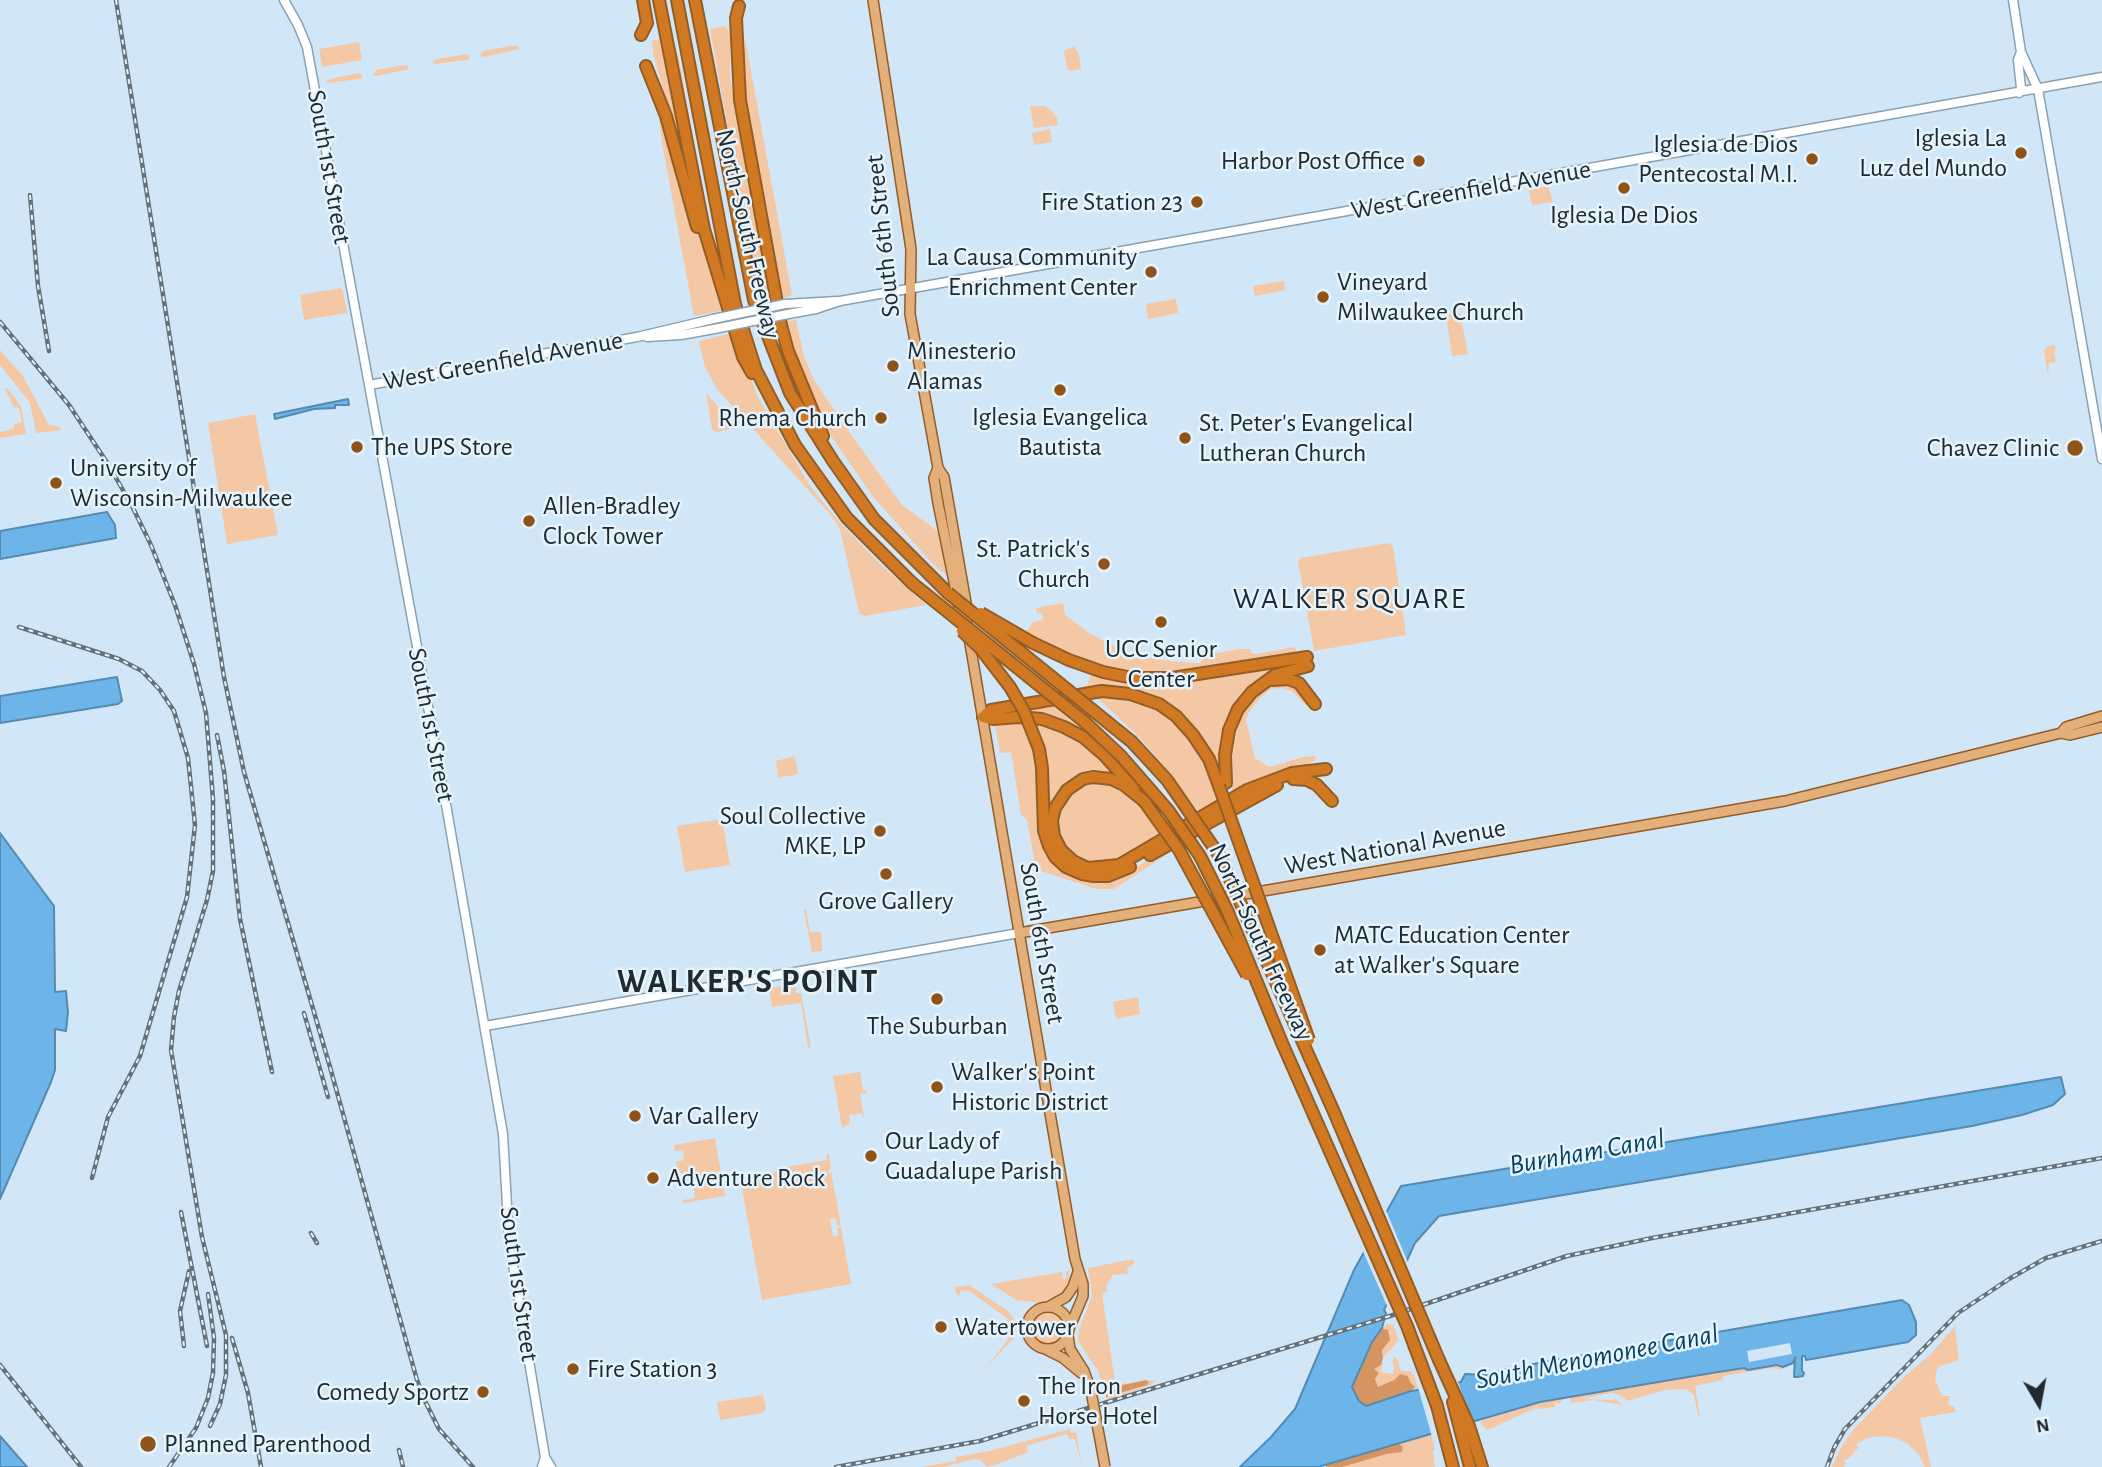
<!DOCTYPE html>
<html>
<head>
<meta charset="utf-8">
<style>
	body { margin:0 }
	#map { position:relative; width:2102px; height:1467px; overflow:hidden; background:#d1e7f8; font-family:"Alegreya Sans",sans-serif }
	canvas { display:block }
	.north { position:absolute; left:2004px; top:1369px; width:70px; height:70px; -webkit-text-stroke:5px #e5f3fd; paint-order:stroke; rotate:170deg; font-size:19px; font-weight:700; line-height:28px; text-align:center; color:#212a30 }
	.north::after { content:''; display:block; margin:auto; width:24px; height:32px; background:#212a30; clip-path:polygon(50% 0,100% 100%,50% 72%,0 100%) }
</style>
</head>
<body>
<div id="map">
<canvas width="2102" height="1467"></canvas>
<div class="north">N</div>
</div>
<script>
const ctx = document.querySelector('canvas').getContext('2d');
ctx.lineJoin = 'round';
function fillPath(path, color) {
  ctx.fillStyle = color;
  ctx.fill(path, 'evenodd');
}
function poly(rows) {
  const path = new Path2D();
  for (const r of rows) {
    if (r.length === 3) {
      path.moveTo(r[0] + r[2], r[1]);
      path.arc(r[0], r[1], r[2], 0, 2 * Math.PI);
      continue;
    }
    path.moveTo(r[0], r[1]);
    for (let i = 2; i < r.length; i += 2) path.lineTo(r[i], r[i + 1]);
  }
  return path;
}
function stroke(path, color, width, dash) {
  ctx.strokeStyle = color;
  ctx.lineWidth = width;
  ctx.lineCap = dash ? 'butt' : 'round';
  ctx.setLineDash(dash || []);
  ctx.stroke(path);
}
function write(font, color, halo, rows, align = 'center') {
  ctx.font = font + ' "Alegreya Sans",sans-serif';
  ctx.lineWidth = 5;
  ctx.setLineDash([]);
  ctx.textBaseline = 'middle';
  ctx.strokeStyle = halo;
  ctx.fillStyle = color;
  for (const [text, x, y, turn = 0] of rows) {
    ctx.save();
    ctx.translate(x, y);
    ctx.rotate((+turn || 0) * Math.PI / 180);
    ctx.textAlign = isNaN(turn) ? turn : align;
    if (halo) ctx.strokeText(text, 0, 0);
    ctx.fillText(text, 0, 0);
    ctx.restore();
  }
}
fillPath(poly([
	[726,26,730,35,730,76,745,160,774,299,764,302,749,245,710,29],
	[672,36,679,59,713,250,670,37],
	[663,38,691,191,653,53,652,41],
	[745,38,792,295,781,299,745,104,743,77],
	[359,42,362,60,322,67,319,49],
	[510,46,518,46,519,49,484,57,480,56,483,51],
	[1074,46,1079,55,1081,69,1071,71,1067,69,1064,51],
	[467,54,470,56,468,60,434,64,433,61,438,59],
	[404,65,408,66,409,69,376,76,373,75,376,70],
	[359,73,363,76,361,79,327,83,326,81,330,79],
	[1030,106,1045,106,1050,109,1057,118,1058,125,1034,128],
	[660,108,685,198,725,310,694,316,662,143,658,109],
	[1050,129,1052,142,1034,145,1032,133],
	[1548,186,1553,202,1532,205,1529,190],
	[1284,281,1285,290,1255,296,1253,286],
	[340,288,343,291,347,313,304,320,300,295],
	[1176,299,1178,313,1148,319,1146,304],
	[1460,313,1468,354,1452,356,1446,315],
	[796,320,804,356,814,380,850,433,902,505,939,532,947,576,931,562,874,498,817,416,801,377,785,322],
	[732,333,759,399,810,486,841,524,882,566,926,605,865,616,859,613,840,529,829,513,717,389,705,367,699,341],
	[2054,345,2058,350,2054,349,2056,362,2049,363,2048,376,2044,351,2047,347],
	[0,350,23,376,49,425,59,427,62,430,36,433,30,403,0,365],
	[4,388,8,389,21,406,26,434,0,438,0,432,14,429,14,424,22,422,19,408,14,407],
	[706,393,737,427,737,428,717,432,712,430],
	[255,414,278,535,227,544,208,423],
	[1388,543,1393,546,1406,635,1314,651,1298,561,1301,558],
	[1063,603,1065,615,1091,634,1132,655,1178,662,1199,663,1202,661,1204,655,1240,649,1250,649,1251,653,1256,654,1295,647,1297,654,1194,672,1138,674,1116,670,1074,657,1025,633,1033,622,1043,620,1042,613,1037,613,1036,608],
	[1289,664,1238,705,1223,780,1163,703,1087,689,1082,685,1087,686,1092,670,1138,680],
	[1278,681,1298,686,1307,707,1292,691,1281,688,1271,689,1259,699,1248,714,1246,720,1255,758,1269,767,1303,757,1315,756,1316,759,1306,766,1233,796,1229,762,1232,738,1241,713,1263,688],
	[1117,696,1146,702,1173,717,1200,749,1221,803,1201,815,1163,765,1139,737,1096,697],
	[1051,704,1080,728,1095,742,1010,713],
	[1025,722,1036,753,1044,842,1117,877,1173,847,1174,850,1114,889,1096,889,1041,871,1032,872,1034,859,1027,820,1021,815,1011,752,1000,753,995,724],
	[1034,723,1065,731,1082,740,1127,782,1115,777,1094,774,1077,780,1060,794,1052,809,1050,827,1057,849,1068,861,1082,870,1109,872,1118,869,1165,842,1167,844,1123,868,1105,874,1088,873,1066,861,1054,847,1049,833,1045,765,1042,747],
	[795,756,798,774,778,778,776,761],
	[1089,781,1113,782,1142,805,1165,836,1124,859,1092,865,1072,857,1059,839,1057,821,1059,808,1071,791],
	[722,819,730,865,685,872,677,826],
	[806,909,810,932,821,932,822,951,812,952,804,911],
	[795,984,796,993,801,993,811,1047,808,1048,801,1003,772,1007,769,988],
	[1138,997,1140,1014,1116,1019,1113,1002],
	[860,1072,863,1090,867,1090,867,1093,860,1094,865,1121,862,1113,849,1115,850,1123,842,1128,833,1076],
	[715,1138,725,1196,683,1203,683,1200,695,1198,692,1172,678,1173,676,1162,684,1160,683,1150,675,1151,674,1145],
	[829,1154,831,1168,828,1171,830,1174,831,1171,841,1225,837,1226,836,1219,830,1219,833,1237,838,1235,837,1228,841,1227,851,1284,762,1300,739,1172,742,1172,743,1176,785,1171,786,1167,827,1160,826,1155],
	[1133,1259,1134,1264,1127,1268,1128,1274,1113,1275,1106,1286,1107,1292,1102,1293,1115,1382,1119,1384,1157,1380,1151,1385,1107,1400,1098,1371,1078,1341,1079,1329,1092,1296,1088,1268],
	[1066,1271,1069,1271,1069,1281,1066,1290,1058,1297,1040,1303,1016,1300,991,1284,1062,1272,1063,1279,1066,1279],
	[969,1285,1008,1311,1017,1324,1014,1338,986,1368,1009,1338,1004,1334,1004,1325,1008,1319,968,1290,960,1291,960,1296,956,1293,955,1287],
	[1048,1328,16],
	[1388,1324,1393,1325,1399,1340,1383,1358,1382,1350,1389,1337,1387,1329,1382,1328],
	[1957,1324,1955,1328,1959,1360,1940,1366,1937,1369,1935,1380,1942,1396,1951,1396,1948,1404,1954,1407,1956,1412,1920,1418,1931,1467,1925,1467,1919,1455,1908,1444,1895,1438,1883,1436,1868,1438,1856,1444,1858,1448,1847,1460,1843,1459,1846,1463,1844,1467,1832,1467,1840,1449,1853,1430,1905,1376,1930,1355],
	[1394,1357,1398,1360,1401,1371,1410,1371,1414,1375,1418,1388,1414,1389,1412,1384,1398,1375,1394,1380,1378,1388,1375,1379,1379,1375,1375,1371,1375,1367,1383,1361,1381,1372,1393,1374,1394,1365,1392,1362],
	[1777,1365,1787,1365,1782,1370,1772,1368,1723,1376,1723,1380,1695,1386,1700,1416,1698,1415,1694,1395,1686,1389,1665,1390,1628,1401,1620,1395,1612,1393,1580,1399,1611,1400,1615,1399,1623,1405,1593,1400,1571,1403,1570,1398,1565,1399,1561,1401,1559,1405,1556,1402,1555,1407,1540,1409,1536,1408,1487,1430,1482,1426,1481,1421,1541,1402,1712,1373,1744,1368,1761,1369],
	[763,1395,766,1409,763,1413,720,1420,717,1402],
	[1070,1429,1071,1433,1076,1432,1082,1467,1075,1439,1069,1439,1067,1434,1026,1446,1028,1452,998,1464,987,1467,980,1460,974,1459,944,1467,921,1467,956,1461,956,1457,989,1451],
	[1431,1433,1435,1449,1433,1451,1435,1467,1342,1467,1387,1454,1402,1452,1403,1447,1398,1443]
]), '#f5c8a5');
fillPath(poly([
	[1382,1328,1388,1330,1390,1340,1382,1350,1383,1358,1381,1365,1374,1369,1379,1373,1375,1379,1378,1387,1394,1380,1400,1374,1408,1376,1410,1382,1415,1387,1411,1391,1365,1406,1355,1396,1352,1387,1372,1342],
	[1146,1380,1149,1382,1147,1385,1106,1397,1106,1391,1110,1389,1113,1390,1119,1386],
	[1398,1443,1403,1447,1402,1452,1387,1454,1342,1467,1326,1467,1326,1464]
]), '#d69560');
const water = poly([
	[348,399,349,405,335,405,335,408,314,409,275,419,274,414,348,399],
	[107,512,115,525,116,538,0,559,0,531,107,512],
	[117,677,122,701,118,704,0,723,0,696,117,677],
	[0,833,54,906,55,992,66,991,68,1012,66,1031,55,1029,55,1070,51,1082,0,1199,0,833],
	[2061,1077,2065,1094,2053,1105,2022,1115,1972,1126,1439,1216,1415,1243,1384,1310,1386,1313,1382,1328,1372,1342,1352,1387,1359,1401,1366,1406,1411,1391,1461,1382,1465,1374,1487,1375,1510,1368,1902,1300,1909,1305,1916,1322,1916,1335,1908,1342,1806,1360,1805,1356,1802,1356,1802,1371,1804,1373,1803,1376,1797,1377,1794,1377,1795,1357,1793,1363,1783,1367,1777,1365,1748,1370,1744,1368,1712,1373,1540,1402,1318,1467,1240,1467,1271,1437,1295,1409,1354,1270,1401,1186,2061,1077],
	[0,1436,14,1452,27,1467,0,1467,0,1436]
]);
fillPath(water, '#6db4e8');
stroke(water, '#568bb1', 2);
fillPath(poly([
	[1385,1208,1409,1265,1388,1308,1362,1249],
	[1790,1343,1792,1354,1749,1362,1747,1351],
	[1457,1379,1473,1427,1432,1437,1418,1387]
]), '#d1e7f8');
const secondary = poly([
	[284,0,298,25,307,47,447,810,503,1134,509,1241,545,1457,551,1467],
	[2013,0,2021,52,2038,89,2102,459],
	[2019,93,2021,88,2018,60,2021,52],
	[785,304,837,301],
	[788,314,816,309,840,301,2102,77],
	[647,337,681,335,714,329],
	[369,385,637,337,713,319],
	[485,1026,1019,933],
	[542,1467,545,1457]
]);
const primary = poly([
	[873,0,911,249,910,314,938,468,944,477,968,614,966,620,1033,1014,1075,1259,1083,1284,1083,1296,1069,1329],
	[938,468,934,478,938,503,961,616,966,620],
	[2061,733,2066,727,2102,716],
	[1019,933,1785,801,2061,733,2070,735,2102,727],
	[1050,1306,1066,1297,1073,1287,1078,1272],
	[1048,1328,21],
	[1068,1336,1070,1349,1084,1371,1091,1391],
	[1047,1350,1063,1358,1081,1373]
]);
const motorway = poly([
	[659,0,704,229,743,357,752,373],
	[677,0,735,304,756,370,795,445,847,518,912,583],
	[695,0,754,300,790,393,833,461,874,519,948,593],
	[739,6,736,18,740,100,781,325,788,351,823,436],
	[641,35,647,23,643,0],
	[646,66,666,116,697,227],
	[1033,643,1069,660,1103,672,1133,678,1172,678,1307,657],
	[1273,680,1288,679,1299,683,1315,704],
	[983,717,991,710,1102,691,1130,694,1159,704,1176,716,1193,735,1209,759,1219,786],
	[983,717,993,719,1018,717,1042,719,1064,727,1083,737,1104,755,1134,788],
	[1039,749,1042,768,1044,831,1049,846,1055,857,1066,867,1082,874,1094,876,1108,876,1130,867],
	[1293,779,1307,780,1317,785,1332,801],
	[1226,783,1225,755,1229,730,1238,709,1252,692,1275,675,1308,666],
	[1144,801,1124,785,1111,779,1093,777,1083,779,1067,790,1055,808,1052,821,1054,836,1061,850,1073,861,1088,868,1119,865,1247,790,1292,773,1326,769],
	[1150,855,1277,785],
	[1439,1360,1469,1426,1482,1467],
	[1453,1402,1470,1467],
	[1437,1406,1453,1467]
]);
stroke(secondary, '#8ba0b0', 11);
stroke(primary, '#935d27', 12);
stroke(motorway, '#935d27', 14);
stroke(secondary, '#fff', 8);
stroke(primary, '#e3af7a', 9);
stroke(motorway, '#d17922', 10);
const rail = poly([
	[116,0,224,677,244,772,330,1067,417,1380,425,1401,439,1429,473,1467],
	[30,195,38,286,49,351],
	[0,322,69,405,108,464,132,506,151,545,175,605,194,664,206,713,213,799,213,871,207,900,179,991,174,1017,171,1050,202,1237,226,1335,226,1375,220,1404,210,1426],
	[19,627,119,659,142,671,160,690,174,711,188,758,195,825,187,897,140,1056,108,1117,92,1178],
	[217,735,224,771,240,919,272,1072],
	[304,1013,328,1097],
	[181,1212,207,1346],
	[311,1233,317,1243],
	[232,1338,248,1393,261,1467],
	[184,1346,180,1311,189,1271],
	[0,1365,81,1467],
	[399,1450,403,1467],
	[169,1467,196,1428,208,1398,213,1373,214,1338,208,1294],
	[836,1467,980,1441,1390,1316,1567,1256,1652,1238,2102,1158],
	[1827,1467,1834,1448,1845,1429,1958,1313,2009,1279,2046,1258,2102,1241]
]);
stroke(rail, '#63717b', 4.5);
stroke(rail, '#e5f3fd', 2, [5]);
const secondaryBridge = poly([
	[713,319,785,304],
	[714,329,788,314]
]);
const primaryBridge = poly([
	[1091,1391,1105,1467]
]);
const motorwayBridge = poly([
	[912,583,1086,723,1121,756,1168,810,1200,856,1227,910,1282,1043,1407,1326,1437,1406],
	[948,593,1132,742,1167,780,1219,855,1334,1112,1439,1360],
	[981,613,1033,643],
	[962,631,980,648,1010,687,1024,711,1039,749],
	[1219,786,1309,1040],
	[1144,801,1179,850,1247,975]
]);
stroke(secondaryBridge, '#8ba0b0', 11, []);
stroke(primaryBridge, '#935d27', 12, []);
stroke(motorwayBridge, '#935d27', 14, []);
stroke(secondaryBridge, '#fff', 8);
stroke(primaryBridge, '#e3af7a', 9);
stroke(motorwayBridge, '#d17922', 10);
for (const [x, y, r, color] of [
	[2021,153,7,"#905317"],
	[1812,159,7,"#905317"],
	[1419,161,7,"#905317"],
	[1624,188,7,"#905317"],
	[1197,202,7,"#905317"],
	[1151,272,7,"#905317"],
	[1323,297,7,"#905317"],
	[893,366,7,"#905317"],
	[1060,390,7,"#905317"],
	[881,418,7,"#905317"],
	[1185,438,7,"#905317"],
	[357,447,7,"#905317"],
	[2075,448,9,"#905317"],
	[56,483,7,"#905317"],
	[529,521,7,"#905317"],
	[1104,564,7,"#905317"],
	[1161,622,7,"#905317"],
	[880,831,7,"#905317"],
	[886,874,7,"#905317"],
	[1320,950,7,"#905317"],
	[937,999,7,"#905317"],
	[937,1087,7,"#905317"],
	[635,1116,7,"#905317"],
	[871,1156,7,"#905317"],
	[653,1178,7,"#905317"],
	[941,1327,7,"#905317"],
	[573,1369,7,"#905317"],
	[483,1392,7,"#905317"],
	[1024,1401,7,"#905317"],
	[148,1444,9,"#905317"]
]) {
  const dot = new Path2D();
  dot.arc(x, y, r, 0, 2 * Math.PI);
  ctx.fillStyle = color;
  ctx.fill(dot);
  stroke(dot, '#e5f3fd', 2.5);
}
write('26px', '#212a30', '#e5f3fd', [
	["Iglesia La",2007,138,"right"],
	["Luz del Mundo",2007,168,"right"],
	["Iglesia de Dios",1798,144,"right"],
	["Pentecostal M.I.",1798,174,"right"],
	["Harbor Post Office",1405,161,"right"],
	["Fire Station 23",1183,202,"right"],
	["Iglesia De Dios",1624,215,"center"],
	["La Causa Community",1137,257,"right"],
	["Enrichment Center",1137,287,"right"],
	["Vineyard",1337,282],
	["Milwaukee Church",1337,312],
	["Minesterio",907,351],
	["Alamas",907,381],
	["Iglesia Evangelica",1060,417,"center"],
	["Bautista",1060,447,"center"],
	["Rhema Church",867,418,"right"],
	["St. Peter's Evangelical",1199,423],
	["Lutheran Church",1199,453],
	["The UPS Store",371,447],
	["Chavez Clinic",2059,448,"right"],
	["University of",70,468],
	["Wisconsin-Milwaukee",70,498],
	["Allen-Bradley",543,506],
	["Clock Tower",543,536],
	["St. Patrick's",1090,549,"right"],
	["Church",1090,579,"right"],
	["UCC Senior",1161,649,"center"],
	["Center",1161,679,"center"],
	["Soul Collective",866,816,"right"],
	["MKE, LP",866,846,"right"],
	["Grove Gallery",886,901,"center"],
	["MATC Education Center",1334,935],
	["at Walker's Square",1334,965],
	["The Suburban",937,1026,"center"],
	["Walker's Point",951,1072],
	["Historic District",951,1102],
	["Var Gallery",649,1116],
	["Our Lady of",885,1141],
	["Guadalupe Parish",885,1171],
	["Adventure Rock",667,1178],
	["Watertower",955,1327],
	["Fire Station 3",587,1369],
	["The Iron",1038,1386],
	["Horse Hotel",1038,1416],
	["Comedy Sportz",469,1392,"right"],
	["Planned Parenthood",164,1444]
], 'left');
write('26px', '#212a30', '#e5f3fd', [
	["South 1st Street",329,167,80],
	["West Greenfield Avenue",1471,190,-10],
	["North-South Freeway",748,234,77],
	["South 6th Street",883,236,-96],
	["West Greenfield Avenue",503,361,-10],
	["South 1st Street",431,725,79],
	["West National Avenue",1395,847,-10],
	["North-South Freeway",1261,942,65],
	["South 6th Street",1042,943,80],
	["South 1st Street",519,1284,82]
]);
write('italic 28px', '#064163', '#e5f3fd', [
	["Burnham Canal",1587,1152,-10],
	["South Menomonee Canal",1597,1357,-11]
]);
ctx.letterSpacing = '2px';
write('30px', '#212a30', '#e5f3fd', [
	["WALKER SQUARE",1350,599]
]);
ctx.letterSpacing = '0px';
ctx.letterSpacing = '2px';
write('bold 33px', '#212a30', '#e5f3fd', [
	["WALKER'S POINT",748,982]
]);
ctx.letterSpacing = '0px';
</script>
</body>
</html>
